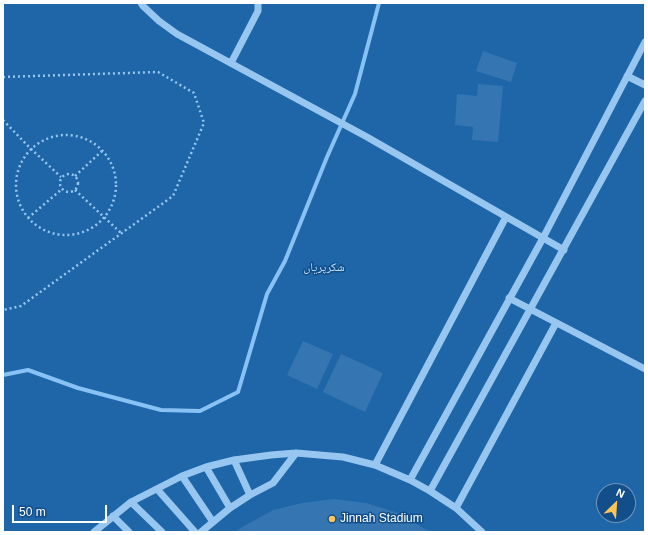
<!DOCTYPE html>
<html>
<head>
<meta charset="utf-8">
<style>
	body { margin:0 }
	#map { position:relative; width:648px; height:535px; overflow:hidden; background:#114e8a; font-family:Arial,sans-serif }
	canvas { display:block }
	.frame { position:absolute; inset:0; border:4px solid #fff; pointer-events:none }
	.north { position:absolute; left:596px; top:483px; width:40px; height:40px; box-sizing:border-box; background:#114e8a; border:1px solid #7095b9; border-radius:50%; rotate:25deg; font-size:11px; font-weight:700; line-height:16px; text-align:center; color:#fff }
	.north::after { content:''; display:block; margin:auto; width:14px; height:18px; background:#ffc357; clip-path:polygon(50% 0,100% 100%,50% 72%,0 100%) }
	.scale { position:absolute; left:12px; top:505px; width:95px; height:18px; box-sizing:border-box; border:2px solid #fff; border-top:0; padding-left:5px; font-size:12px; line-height:14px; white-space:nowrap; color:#fff; -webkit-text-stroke:3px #114e8a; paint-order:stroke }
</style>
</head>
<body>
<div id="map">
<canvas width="648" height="535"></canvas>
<div class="frame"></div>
<div class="north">N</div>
<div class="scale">50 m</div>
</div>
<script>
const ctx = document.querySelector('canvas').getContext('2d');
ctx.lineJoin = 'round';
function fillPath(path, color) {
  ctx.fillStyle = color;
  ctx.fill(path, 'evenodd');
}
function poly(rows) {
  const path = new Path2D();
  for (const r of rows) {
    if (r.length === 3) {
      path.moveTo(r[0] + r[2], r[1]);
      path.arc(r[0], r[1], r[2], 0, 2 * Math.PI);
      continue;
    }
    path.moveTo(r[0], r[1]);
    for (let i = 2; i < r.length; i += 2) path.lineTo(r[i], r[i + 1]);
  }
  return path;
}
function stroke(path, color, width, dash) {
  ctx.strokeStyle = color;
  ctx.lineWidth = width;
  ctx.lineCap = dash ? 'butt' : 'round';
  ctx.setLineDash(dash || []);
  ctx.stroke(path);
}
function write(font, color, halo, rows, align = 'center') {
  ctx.font = font + ' Arial,"Noto Naskh Arabic",sans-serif';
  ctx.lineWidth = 3;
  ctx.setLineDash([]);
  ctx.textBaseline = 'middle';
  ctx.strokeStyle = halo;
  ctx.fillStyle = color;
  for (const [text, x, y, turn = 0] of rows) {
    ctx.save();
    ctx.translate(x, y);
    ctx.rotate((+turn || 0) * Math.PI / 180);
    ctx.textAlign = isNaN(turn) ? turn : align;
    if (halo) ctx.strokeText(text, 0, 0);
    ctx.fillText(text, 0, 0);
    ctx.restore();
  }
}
fillPath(poly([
	[3,3,645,3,645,532,3,532],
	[604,491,628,491,628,515,604,515]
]), '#1f66a9');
stroke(poly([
	[3,375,28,370,78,388,161,410,200,411,238,392,267,294,285,261,327,157,355,94,379,3]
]), '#88c2f5', 4);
fillPath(poly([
	[483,51,517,63,511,82,476,71],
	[478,84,503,86,498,142,472,140,473,127,455,125,457,94,477,96],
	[303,341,333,354,317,389,287,375],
	[341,354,383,373,365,412,323,392],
	[334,499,366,503,398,513,430,532,235,532,244,526,273,510,302,503]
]), '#3475b2');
stroke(poly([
	[3,77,158,72,194,93,204,123,173,196,21,306,3,310],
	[3,120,29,147,61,177],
	[66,185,50],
	[69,183,9],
	[75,176,102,151],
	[75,190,121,233],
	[28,218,62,189]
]), '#97c6f1', 2.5, [2, 3]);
stroke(poly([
	[141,3,143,6,159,21,177,34,367,137,564,250],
	[231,63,258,11,258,3],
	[627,76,645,85],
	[509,298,645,369],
	[234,460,250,495],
	[375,465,506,217],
	[206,467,230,508],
	[182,476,213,522],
	[410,480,543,238,645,42],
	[157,489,195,532],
	[430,491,645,101],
	[131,502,162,532],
	[456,508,556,323],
	[113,516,129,532],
	[94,532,131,502,182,476,206,467,234,460,271,455,296,453,343,457,375,465,410,480,430,491,456,508,482,532],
	[201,532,230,508,250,495,273,483,296,453]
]), '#97c6f1', 7);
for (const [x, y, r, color] of [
	[332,519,4,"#ffc357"]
]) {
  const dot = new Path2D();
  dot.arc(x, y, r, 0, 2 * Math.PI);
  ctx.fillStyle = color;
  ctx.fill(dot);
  stroke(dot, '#114e8a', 1.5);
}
write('12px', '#bedffd', '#114e8a', [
	["شکرپریاں",324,268]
]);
write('12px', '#fff', '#114e8a', [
	["Jinnah Stadium",340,519]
], 'left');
</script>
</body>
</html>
